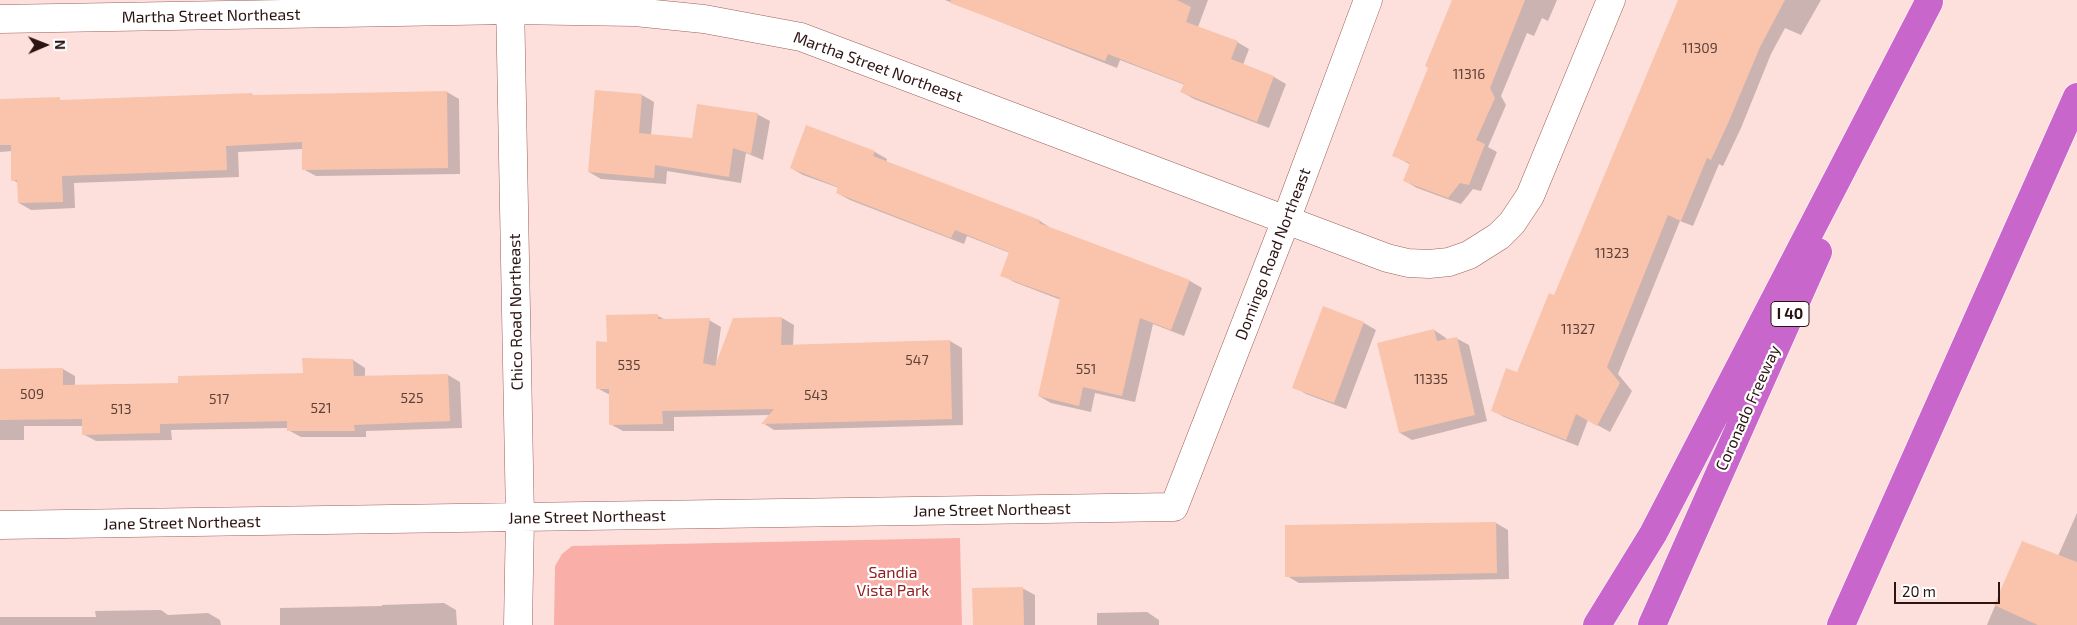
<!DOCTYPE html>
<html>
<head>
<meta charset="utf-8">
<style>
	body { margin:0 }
	#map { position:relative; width:2077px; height:625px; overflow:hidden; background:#fde0dc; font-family:"Exo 2",sans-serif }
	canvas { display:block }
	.north { position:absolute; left:20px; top:20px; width:50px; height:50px; -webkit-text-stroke:4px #fff; paint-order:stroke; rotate:89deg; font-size:14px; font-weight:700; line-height:20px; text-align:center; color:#2c1412 }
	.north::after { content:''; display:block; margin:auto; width:18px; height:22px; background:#2c1412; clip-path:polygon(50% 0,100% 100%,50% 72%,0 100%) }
	.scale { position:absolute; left:1894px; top:582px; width:106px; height:22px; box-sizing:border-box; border:2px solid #2c1412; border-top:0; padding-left:6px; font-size:15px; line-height:18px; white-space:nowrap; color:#2c1412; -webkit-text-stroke:4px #fff; paint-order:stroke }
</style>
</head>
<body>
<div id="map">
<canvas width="2077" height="625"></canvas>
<div class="north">N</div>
<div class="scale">20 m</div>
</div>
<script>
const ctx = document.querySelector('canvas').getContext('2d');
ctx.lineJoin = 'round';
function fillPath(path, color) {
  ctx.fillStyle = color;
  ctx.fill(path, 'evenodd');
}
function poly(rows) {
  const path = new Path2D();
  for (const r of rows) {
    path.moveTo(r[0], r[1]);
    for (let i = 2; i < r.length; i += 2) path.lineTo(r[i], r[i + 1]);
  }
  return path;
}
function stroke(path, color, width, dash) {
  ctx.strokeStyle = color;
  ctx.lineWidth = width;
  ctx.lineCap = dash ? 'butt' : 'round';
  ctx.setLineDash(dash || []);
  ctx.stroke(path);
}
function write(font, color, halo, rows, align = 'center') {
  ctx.font = font + ' "Exo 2",sans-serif';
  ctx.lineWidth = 4.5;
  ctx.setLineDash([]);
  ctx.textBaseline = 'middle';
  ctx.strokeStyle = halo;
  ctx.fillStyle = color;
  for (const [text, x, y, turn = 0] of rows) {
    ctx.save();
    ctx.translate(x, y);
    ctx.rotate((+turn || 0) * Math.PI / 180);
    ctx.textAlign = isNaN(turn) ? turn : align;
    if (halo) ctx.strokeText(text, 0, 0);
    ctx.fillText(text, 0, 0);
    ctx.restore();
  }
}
fillPath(poly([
	[960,538,962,625,554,625,555,566,562,554,572,546]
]), '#f9afa7');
fillPath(poly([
	[945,0,1208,0,1198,27,1237,42,1249,49,1243,65,1274,77,1286,84,1269,128,1194,99,1182,92,1185,85,1120,60,1117,68],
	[1453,0,1557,0,1548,21,1542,18,1534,36,1527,33,1501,96,1506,105,1488,147,1497,152,1481,191,1473,189,1461,204,1417,188,1405,181,1411,165,1393,155,1430,67],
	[1680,0,1821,0,1801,35,1785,28,1771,54,1741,128,1723,166,1719,164,1693,226,1680,221,1618,374,1632,391,1610,432,1588,420,1578,446,1504,417,1492,410,1518,374,1555,297],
	[447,92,459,99,460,174,316,176,303,169,303,149,238,152,239,177,74,183,75,208,31,210,19,203,18,183,13,180,12,151,0,152,0,100,59,99,63,101,252,94,254,96],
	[642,95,654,102,651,135,693,139,757,114,770,121,763,160,746,153,741,183,667,171,666,184,601,179,589,172],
	[807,126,875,152,887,159,886,162,1040,221,1052,229,1190,281,1202,288,1184,336,1153,324,1135,402,1095,393,1091,412,1051,403,1039,396,1061,300,1014,282,1002,275,1010,253,967,236,964,244,850,200,837,193,839,188,803,175,791,168],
	[1324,308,1364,323,1376,330,1346,409,1306,394,1294,387],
	[658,316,666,320,709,320,721,327,716,365,734,319,782,318,794,325,793,346,950,341,962,348,963,425,774,430,763,423,770,415,674,417,674,431,623,431,610,424,610,395,597,388,608,343],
	[1434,330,1446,338,1447,340,1456,338,1469,345,1487,421,1412,440,1400,433],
	[353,360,365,368,365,377,448,375,460,382,462,428,366,431,366,437,301,437,288,430,288,428,171,430,172,440,96,441,83,434,83,426,24,426,24,440,0,440,0,370,63,369,75,376,75,386,179,384,304,374],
	[2077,513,2077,625,1987,625,2008,575,2058,556],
	[1496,523,1508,530,1509,579,1299,583,1287,576],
	[1022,588,1035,595,1035,625,974,625],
	[444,603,456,610,457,625,280,625,280,608,382,606,382,605],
	[161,610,168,615,208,613,220,620,221,625,0,625,0,617,96,617,95,611],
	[1147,612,1159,620,1159,625,1097,625,1097,613]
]), '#0003');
fillPath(poly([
	[951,0,1177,0,1191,7,1186,22,1238,41,1231,59,1274,76,1257,122,1180,92,1184,84,1108,54,1105,61,950,3],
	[1452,0,1525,0,1490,88,1495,98,1476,140,1485,144,1469,185,1460,183,1448,198,1403,181,1410,163,1392,156,1428,68,1425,66],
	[1678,0,1785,0,1760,47,1729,121,1711,160,1707,158,1681,221,1668,215,1607,367,1620,383,1597,426,1576,414,1566,440,1491,411,1506,368,1517,372,1549,293,1554,295],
	[595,90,642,94,639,133,692,138,697,104,758,113,751,154,733,148,729,177,655,165,654,178,588,172],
	[447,91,448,168,302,170,302,142,226,146,227,170,62,176,63,202,18,203,17,180,11,181,11,145,0,145,0,99,60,97,60,100,252,93,252,95],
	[806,125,875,151,873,156,1040,220,1039,223,1190,280,1171,330,1140,318,1122,396,1083,387,1079,406,1038,396,1060,298,1000,276,1009,252,955,230,951,238,836,193,838,187,790,168],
	[1323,306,1364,322,1334,403,1292,388],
	[658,314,658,319,710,318,703,363,715,366,733,318,782,317,781,345,950,340,952,419,761,424,774,409,662,411,663,424,609,425,609,389,596,389,596,341,607,342,606,315],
	[1434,329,1437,341,1457,337,1475,415,1399,433,1377,343],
	[302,358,353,359,354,376,448,374,450,421,354,425,355,431,287,431,287,421,160,424,160,433,82,435,82,419,0,420,0,369,63,368,63,385,178,383,178,376,303,373],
	[1496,522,1497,573,1285,577,1285,525],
	[2022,541,2077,562,2077,625,2038,625,1994,605],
	[1023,587,1024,625,973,625,972,588]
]), '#f9c4ab');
const minor = poly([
	[510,0,520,518,518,625],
	[0,19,510,10,635,12,704,19,801,37,1387,258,1408,263,1429,264,1449,262,1469,255,1499,236,1512,223,1530,196,1611,0],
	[0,525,1174,507,1286,220,1368,0]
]);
const highway = poly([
	[1597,625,1653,534,1929,2],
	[1652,625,1818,252],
	[1841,625,2077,97]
]);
stroke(minor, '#9d615a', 29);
stroke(highway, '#fff', 29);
stroke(minor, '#fff', 28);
stroke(highway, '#c866cb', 28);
write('14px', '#5f4038', null, [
	["11309",1700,48],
	["11316",1469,74],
	["11323",1612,253],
	["11327",1578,329],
	["547",917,360],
	["535",629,365],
	["551",1086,369],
	["11335",1431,379],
	["509",32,394],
	["543",816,395],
	["525",412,398],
	["517",219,399],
	["521",321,408],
	["513",121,409]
]);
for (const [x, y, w] of [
	[1790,314,38]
]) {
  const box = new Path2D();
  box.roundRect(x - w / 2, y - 12.5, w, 25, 4);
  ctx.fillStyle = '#fff';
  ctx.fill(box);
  stroke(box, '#2c1412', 1);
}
write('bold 15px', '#2c1412', null, [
	["I 40",1790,314]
]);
write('16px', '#2c1412', '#fff', [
	["Martha Street Northeast",211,16,-1],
	["Martha Street Northeast",878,67,20],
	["Domingo Road Northeast",1273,254,-69],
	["Chico Road Northeast",516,312,-91],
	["Coronado Freeway",1748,408,-66],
	["Jane Street Northeast",992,510,-1],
	["Jane Street Northeast",587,517,-1],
	["Jane Street Northeast",182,523,-1]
]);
write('16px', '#902120', '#fff', [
	["Sandia",893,573],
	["Vista Park",893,591]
]);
</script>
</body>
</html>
